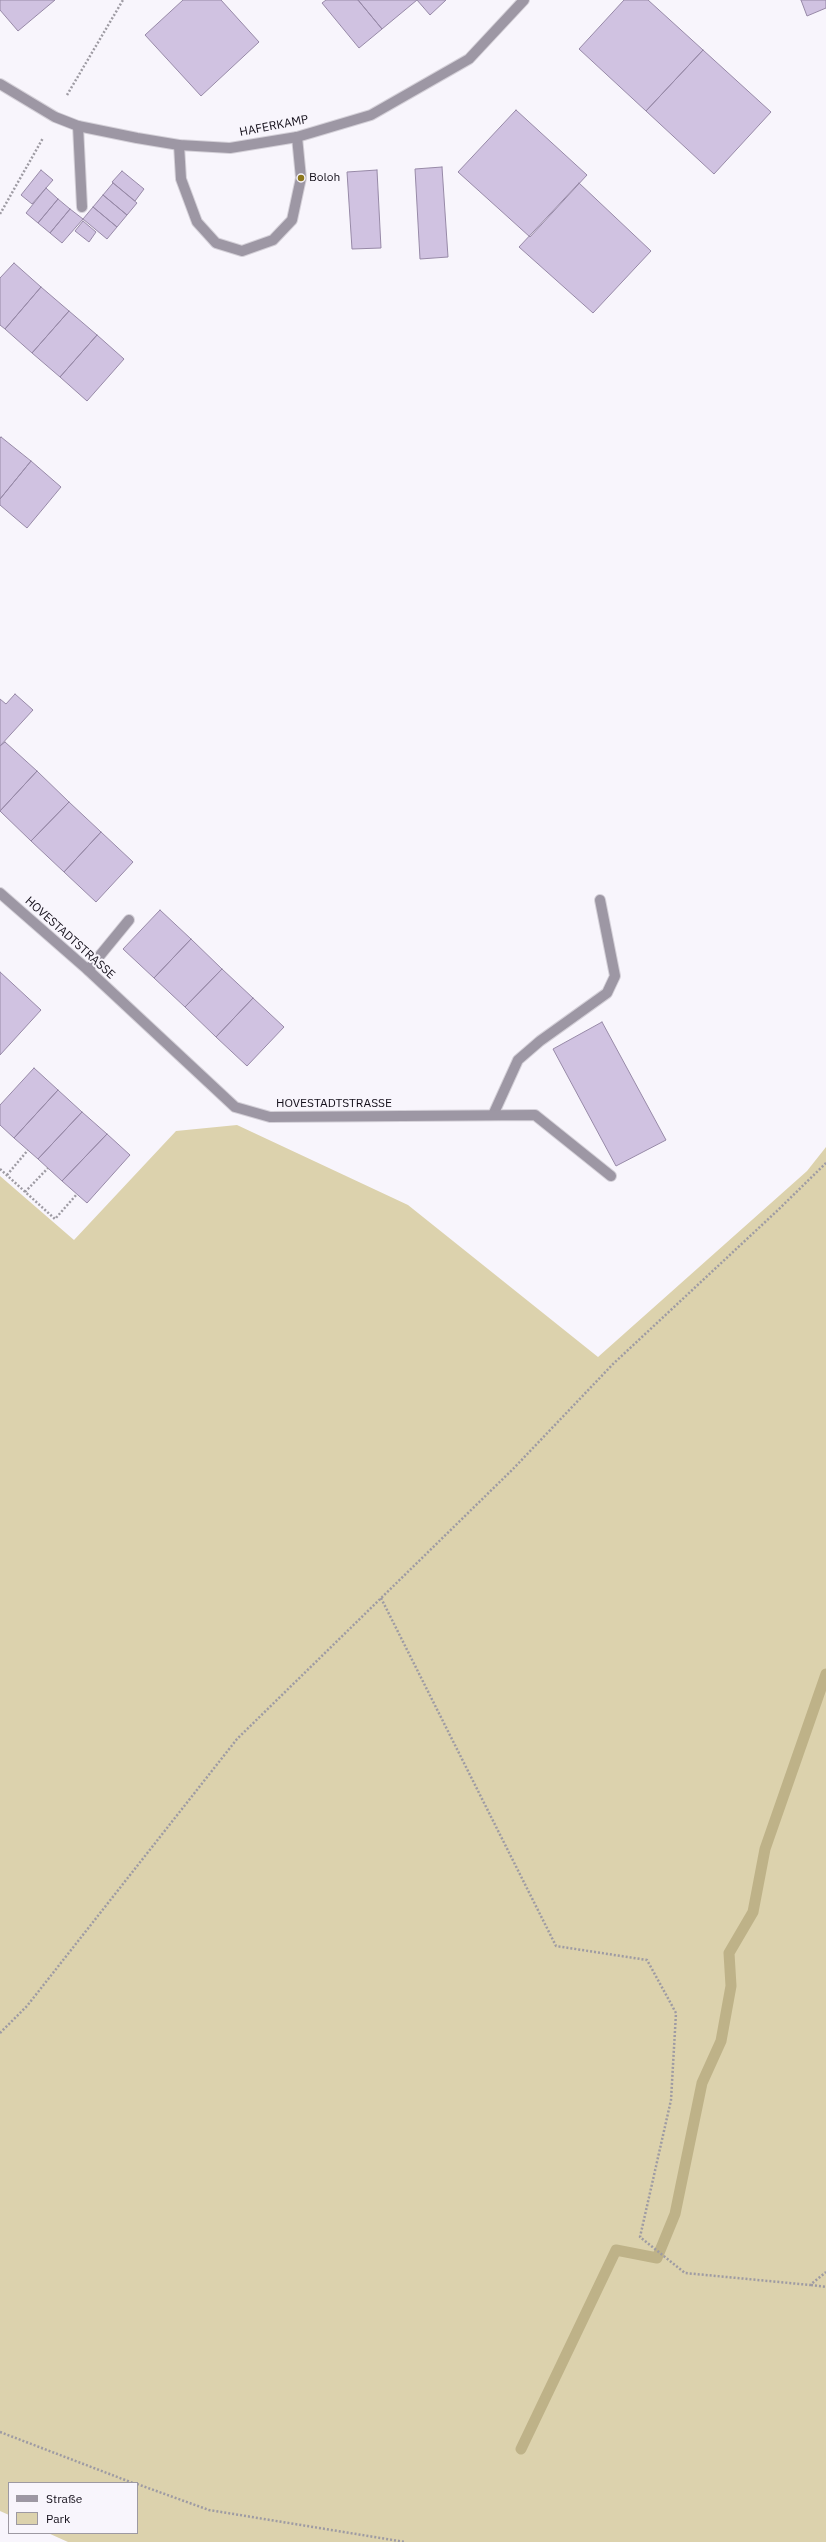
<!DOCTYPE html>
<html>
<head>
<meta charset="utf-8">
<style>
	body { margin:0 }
	#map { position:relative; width:826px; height:2542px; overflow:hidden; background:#f8f5fc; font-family:"IBM Plex Sans",sans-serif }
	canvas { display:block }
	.legend { position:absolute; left:8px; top:2482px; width:130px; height:52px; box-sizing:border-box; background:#f8f5fc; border:1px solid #9d99a2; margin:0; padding:5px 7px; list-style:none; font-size:12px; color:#140f1a }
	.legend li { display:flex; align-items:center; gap:8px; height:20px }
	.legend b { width:20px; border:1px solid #9d99a2 }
</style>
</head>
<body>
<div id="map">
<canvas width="826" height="2542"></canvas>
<ul class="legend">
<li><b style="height:5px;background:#9d97a4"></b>Straße</li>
<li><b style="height:11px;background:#dcd2ad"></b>Park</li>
</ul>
</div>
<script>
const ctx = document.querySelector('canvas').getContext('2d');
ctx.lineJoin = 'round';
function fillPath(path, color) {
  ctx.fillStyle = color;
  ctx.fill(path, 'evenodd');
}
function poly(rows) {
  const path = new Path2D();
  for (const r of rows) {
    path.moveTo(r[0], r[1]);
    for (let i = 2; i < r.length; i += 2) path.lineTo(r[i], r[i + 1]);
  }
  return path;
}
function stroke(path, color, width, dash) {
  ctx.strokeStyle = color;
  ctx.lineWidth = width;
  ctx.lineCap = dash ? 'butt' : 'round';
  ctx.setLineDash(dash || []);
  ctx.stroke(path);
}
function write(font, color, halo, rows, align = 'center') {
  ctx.font = font + ' "IBM Plex Sans",sans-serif';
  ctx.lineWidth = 4;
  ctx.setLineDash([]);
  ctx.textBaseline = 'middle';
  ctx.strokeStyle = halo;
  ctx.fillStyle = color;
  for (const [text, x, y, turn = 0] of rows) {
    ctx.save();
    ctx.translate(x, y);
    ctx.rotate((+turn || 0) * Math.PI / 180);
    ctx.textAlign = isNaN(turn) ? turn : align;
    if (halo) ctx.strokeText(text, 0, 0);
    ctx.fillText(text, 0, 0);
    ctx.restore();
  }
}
fillPath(poly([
	[237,1125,408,1205,598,1357,807,1171,826,1147,826,2542,68,2542,48,2533,137,2533,137,2483,9,2483,9,2515,0,2511,0,1176,74,1240,176,1131]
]), '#dcd2ad');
stroke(poly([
	[521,2449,616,2250,657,2258,675,2214,702,2083,721,2041,731,1986,729,1953,753,1912,765,1849,826,1674]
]), '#beb288', 11);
const building = poly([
	[0,0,55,0,18,31,0,10,0,0],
	[183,0,221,0,259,42,201,96,145,35,183,0],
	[326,0,358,0,382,29,359,48,322,3,326,0],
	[358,0,417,0,382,29,358,0],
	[417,0,446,0,430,15,417,0],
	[624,0,648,0,703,50,646,111,579,49,624,0],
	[801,0,826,0,826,8,807,16,801,0],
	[703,50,771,112,714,174,646,111,703,50],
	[516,110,587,175,530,237,458,172,516,110],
	[442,167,448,257,420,259,415,169,442,167],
	[41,170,53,180,32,204,21,195,41,170],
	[377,170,381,248,352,249,347,172,377,170],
	[122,171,144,189,135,201,112,182,122,171],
	[113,183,137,203,127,215,103,195,113,183],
	[579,183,651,251,593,313,519,247,579,183],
	[46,188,58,199,38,223,26,213,46,188],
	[103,195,127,215,117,227,93,207,103,195],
	[58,199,70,209,50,233,38,223,58,199],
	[93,207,117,227,107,239,83,219,93,207],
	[70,209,83,219,62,243,50,233,70,209],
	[83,221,96,232,89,242,75,231,83,221],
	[14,263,41,287,5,329,0,325,0,278,14,263],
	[41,287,69,311,32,353,5,329,41,287],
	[69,311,97,335,60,377,32,353,69,311],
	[97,335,124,359,87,401,60,377,97,335],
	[1,437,31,461,0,499,0,438,1,437],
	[31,461,61,487,27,528,0,505,0,499,31,461],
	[15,694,33,710,0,746,0,699,6,704,15,694],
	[5,742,37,771,0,811,0,746,5,742],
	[37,771,69,802,31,841,0,811,37,771],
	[69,802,101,832,64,872,31,841,69,802],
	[101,832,133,862,96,902,64,872,101,832],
	[160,910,191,939,154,978,123,949,160,910],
	[191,939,222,969,185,1007,154,978,191,939],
	[222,969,253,998,216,1037,185,1007,222,969],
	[0,972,41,1010,0,1055,0,972],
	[253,998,284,1027,247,1066,216,1037,253,998],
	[602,1022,666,1140,616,1166,553,1049,602,1022],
	[34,1068,58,1090,14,1138,0,1125,0,1105,34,1068],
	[58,1090,82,1112,38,1159,14,1138,58,1090],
	[82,1112,107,1134,62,1181,38,1159,82,1112],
	[107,1134,130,1155,87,1203,62,1181,107,1134]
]);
fillPath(building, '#d0c2e1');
stroke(building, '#9789a7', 1);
const service = poly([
	[78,126,82,207],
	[179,145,181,179,197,222,216,243,242,251,273,240,292,220,301,178,297,137],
	[88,970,129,920],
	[493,1115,518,1060,540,1041,607,993,615,976,600,900]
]);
const minor = poly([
	[0,84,55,117,78,126,137,138,179,145,230,148,297,137,371,115,469,59,524,0],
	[0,893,88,970,235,1107,270,1117,535,1115,611,1176]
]);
stroke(service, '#d4d0d8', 12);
stroke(minor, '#d4d0d8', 12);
stroke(poly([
	[67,95,123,0],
	[0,214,43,138],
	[0,1169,55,1219,77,1194],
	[7,1175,28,1150],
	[25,1192,48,1168],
	[381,1598,556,1946,647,1960,676,2013,671,2100,640,2237,685,2273,810,2285,826,2272],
	[0,2033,27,2006,237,1739,513,1469,613,1364,778,1210,826,1163],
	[811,2285,826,2287],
	[0,2432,133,2483],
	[137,2484,209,2510,405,2542]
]), '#9e9ba3', 2.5, [2, 2]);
stroke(service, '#9d97a4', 10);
stroke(minor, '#9d97a4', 10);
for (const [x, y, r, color] of [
	[301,178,4,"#8d771c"]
]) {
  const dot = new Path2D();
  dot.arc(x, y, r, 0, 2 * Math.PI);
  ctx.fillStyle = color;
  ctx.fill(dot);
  stroke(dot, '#f8f5fc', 1.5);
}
write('12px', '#140f1a', '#f8f5fc', [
	["HAFERKAMP",274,126,-11],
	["HOVESTADTSTRASSE",70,938,42],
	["HOVESTADTSTRASSE",334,1104]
]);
write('12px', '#140f1a', '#f8f5fc', [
	["Boloh",309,178]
], 'left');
</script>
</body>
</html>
